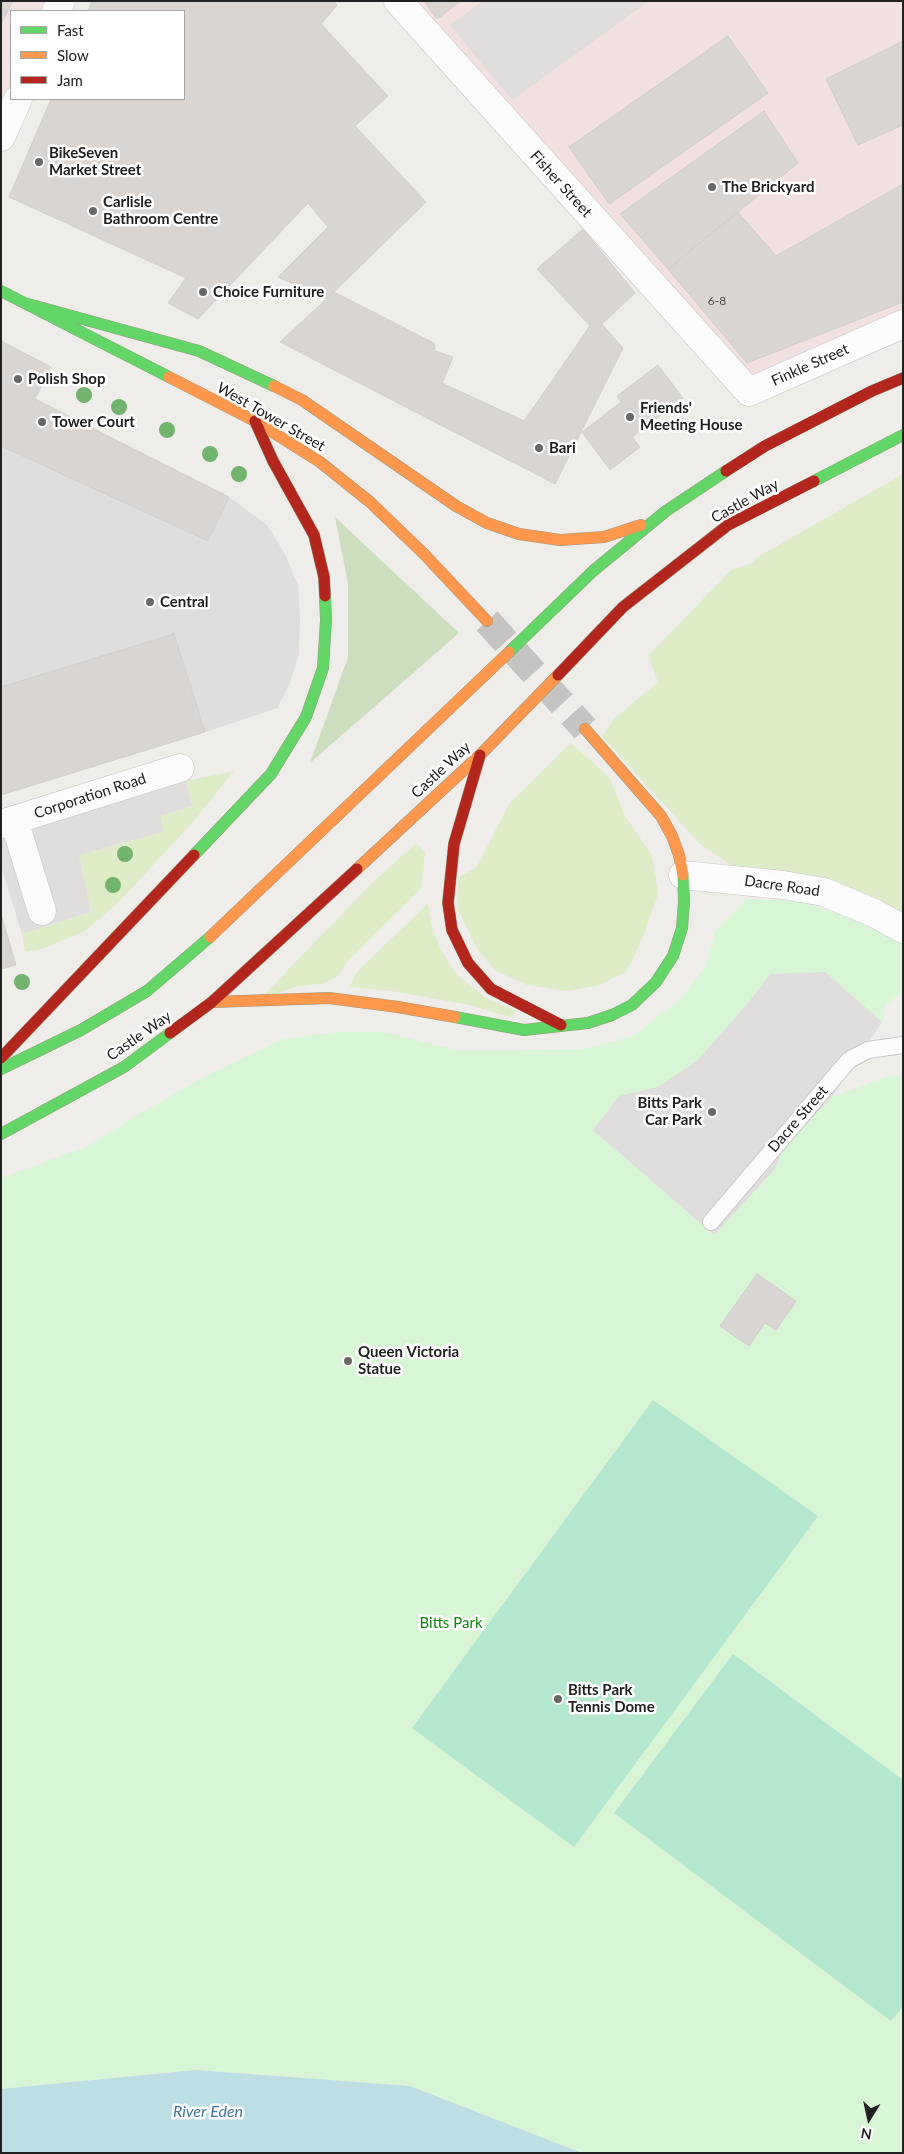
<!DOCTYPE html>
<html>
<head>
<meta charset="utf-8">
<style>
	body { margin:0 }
	#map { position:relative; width:904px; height:2154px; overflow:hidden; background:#efedea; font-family:Lato,sans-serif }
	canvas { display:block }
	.frame { position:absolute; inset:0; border:2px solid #212121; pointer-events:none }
	.legend { position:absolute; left:10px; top:10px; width:175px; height:90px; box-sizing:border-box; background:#fff; border:1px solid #a6a6a6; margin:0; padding:6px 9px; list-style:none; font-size:15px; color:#212121 }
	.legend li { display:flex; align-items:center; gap:10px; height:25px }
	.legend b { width:25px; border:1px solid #a6a6a6 }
	.north { position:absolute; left:844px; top:2094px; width:50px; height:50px; -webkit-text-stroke:4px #fff; paint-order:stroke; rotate:190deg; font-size:14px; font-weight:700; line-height:20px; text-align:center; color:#212121 }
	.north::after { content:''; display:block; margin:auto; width:18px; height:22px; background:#212121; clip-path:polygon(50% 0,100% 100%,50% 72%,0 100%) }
</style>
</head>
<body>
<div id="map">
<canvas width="904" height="2154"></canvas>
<div class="frame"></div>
<ul class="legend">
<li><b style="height:6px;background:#63d668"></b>Fast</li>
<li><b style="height:6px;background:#ff974d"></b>Slow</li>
<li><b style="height:6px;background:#b3261e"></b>Jam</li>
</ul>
<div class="north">N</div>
</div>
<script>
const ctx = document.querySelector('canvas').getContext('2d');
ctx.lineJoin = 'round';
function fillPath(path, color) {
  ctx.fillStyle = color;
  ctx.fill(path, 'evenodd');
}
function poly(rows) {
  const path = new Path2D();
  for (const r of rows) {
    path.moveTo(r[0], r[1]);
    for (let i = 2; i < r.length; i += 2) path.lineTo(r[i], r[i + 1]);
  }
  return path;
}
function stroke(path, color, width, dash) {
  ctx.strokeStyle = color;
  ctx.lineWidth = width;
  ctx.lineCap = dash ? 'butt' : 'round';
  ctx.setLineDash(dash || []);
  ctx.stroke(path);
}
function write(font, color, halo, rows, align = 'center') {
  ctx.font = font + ' Lato,sans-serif';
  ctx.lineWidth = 5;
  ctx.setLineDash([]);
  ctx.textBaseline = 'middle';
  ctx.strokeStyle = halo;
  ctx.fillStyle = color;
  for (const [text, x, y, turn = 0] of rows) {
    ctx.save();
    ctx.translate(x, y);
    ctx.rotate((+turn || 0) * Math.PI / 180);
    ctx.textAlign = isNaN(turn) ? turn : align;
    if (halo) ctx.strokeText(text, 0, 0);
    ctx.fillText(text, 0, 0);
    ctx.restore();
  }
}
fillPath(poly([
	[1,1,61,1,56,11,11,11,11,99,1,137],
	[398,1,903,1,903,316,752,379]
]), '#f1e1e0');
fillPath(poly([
	[903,474,903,917,734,867,700,844,602,736,614,719,658,682,648,656,731,570,755,562,754,559],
	[571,743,610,778,625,816,652,855,658,894,643,937,627,971,597,986,565,991,527,985,496,971,477,949,458,910,458,877,476,868,509,804],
	[234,771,193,822,118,903,85,931,42,949,25,952,22,934,91,912,79,855,163,832,159,816,192,806,186,781],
	[416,843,425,852,421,889,346,963,338,976,325,983,295,987,259,1000,370,885],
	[428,903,432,927,440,948,456,974,486,998,516,1011,510,1017,469,1005,391,991,349,987,357,972]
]), '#dfecc8');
fillPath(poly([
	[335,517,459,633,310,763,348,657,348,584]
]), '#cddebf');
fillPath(poly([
	[746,899,798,901,849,917,898,942,903,945,903,994,898,995,885,1006,882,1022,825,973,770,974,748,1003,697,1061,658,1087,619,1096,593,1130,714,1235,774,1170,784,1148,832,1097,888,1076,903,1075,903,2153,582,2153,410,2086,196,2070,1,2089,1,1178,88,1146,137,1115,204,1077,283,1039,337,1032,383,1032,462,1051,583,1049,633,1036,679,1000,705,967,715,931]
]), '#d8f5d6');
fillPath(poly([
	[653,1400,818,1516,574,1847,412,1728],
	[733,1654,903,1780,903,2006,891,2021,614,1813]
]), '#b4e7cd');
fillPath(poly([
	[483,1,649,1,512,100,450,25],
	[1,446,208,541,229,497,267,525,285,554,298,585,300,618,299,654,289,686,277,708,205,732,174,634,1,687],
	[180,768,186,781,192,806,160,816,163,832,79,855,91,912,22,934,1,866,1,824],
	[825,972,882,1022,832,1097,784,1148,774,1170,714,1235,593,1130,619,1096,658,1087,697,1061,748,1003,770,974]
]), '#dfdedd');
fillPath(poly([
	[196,2070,410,2086,582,2153,1,2153,1,2089]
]), '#bddee3');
const building = poly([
	[1,1,13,1,1,24,1,1],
	[92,1,334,1,337,5,321,24,388,96,355,126,426,202,334,292,325,299,278,277,328,227,308,203,198,319,168,303,186,278,9,197,51,99,184,99,184,11,88,11,92,1],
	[424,1,461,1,437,19,424,1],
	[728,36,768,93,609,204,569,147,728,36],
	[903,41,903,125,858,145,826,79,903,41],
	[764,111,798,163,668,269,620,214,764,111],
	[903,184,903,302,747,363,668,269,738,212,776,256,903,184],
	[583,229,635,293,602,324,623,348,555,484,280,342,334,292,434,343,435,351,453,357,442,383,524,421,590,326,537,269,583,229],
	[1,341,51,367,35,399,229,497,208,541,1,446,1,341],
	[658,365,683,398,632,437,640,447,610,470,582,432,621,402,617,396,658,365],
	[174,634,205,732,1,795,1,687,174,634],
	[1,914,16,965,1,969,1,914],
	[757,1274,796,1301,776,1330,765,1323,749,1346,720,1326,757,1274]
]);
fillPath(building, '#d8d5d2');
stroke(building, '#d2cecb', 1);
stroke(poly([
	[487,621,585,729]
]), '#c6c4c2', 28, [28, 14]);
const lane = poly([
	[711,1222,849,1060,868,1050,903,1045]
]);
const street = poly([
	[398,1,749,392,903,324],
	[56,11,61,1],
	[1,137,18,99],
	[14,820,42,911],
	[1,824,180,768],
	[683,875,783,885,824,892,874,913,903,929]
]);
const fast = poly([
	[1,291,169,377],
	[28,304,199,351,274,386],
	[814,481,903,435],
	[509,652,593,571,666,511,726,471],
	[194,855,271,774,306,717,323,668,326,620,325,596],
	[455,1017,524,1030,588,1023,612,1015,632,1005,656,982,673,956,682,928,684,902,683,875],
	[1,1069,81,1030,147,991,210,937],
	[1,1134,124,1067,170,1033]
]);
const slow = poly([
	[169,377,255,421,320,462,370,502,424,554,487,621],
	[274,386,302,400,456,506,487,523,519,534,560,540,604,537,641,525],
	[585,729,661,816,672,836,679,855,683,875],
	[357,869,480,755,558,675],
	[210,937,509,652],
	[212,1002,329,998,398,1007,455,1017]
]);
const jam = poly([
	[255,421,273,461,314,535,324,577,325,596],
	[726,471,765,446,872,391,903,378],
	[558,675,623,607,728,525,814,481],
	[480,755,454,844,448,903,452,930,468,963,491,989,561,1025],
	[170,1033,212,1002,357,869],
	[1,1058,194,855]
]);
stroke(lane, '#c8c7c6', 18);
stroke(street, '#c8c7c6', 29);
stroke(fast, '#9a9a80', 12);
stroke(slow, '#9a9a80', 12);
stroke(jam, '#9a9a80', 12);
stroke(lane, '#fdfcfc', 16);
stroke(street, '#fdfcfc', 28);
stroke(fast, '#63d668', 11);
stroke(slow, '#ff974d', 11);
stroke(jam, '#b3261e', 11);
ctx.fillStyle = '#72b46e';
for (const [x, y] of [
	[84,395],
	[119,407],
	[167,430],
	[210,454],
	[239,474],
	[125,854],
	[113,885],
	[22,982]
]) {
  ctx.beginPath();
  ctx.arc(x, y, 8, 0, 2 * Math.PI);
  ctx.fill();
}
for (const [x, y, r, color] of [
	[39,162,5,"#696867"],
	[712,187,5,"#696867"],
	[93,211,5,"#696867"],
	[203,292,5,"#696867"],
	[18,379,5,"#696867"],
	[630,417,5,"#696867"],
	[42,422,5,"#696867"],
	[539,448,5,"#696867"],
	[150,602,5,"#696867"],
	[712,1112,5,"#696867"],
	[348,1361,5,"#696867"],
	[558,1699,5,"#696867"]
]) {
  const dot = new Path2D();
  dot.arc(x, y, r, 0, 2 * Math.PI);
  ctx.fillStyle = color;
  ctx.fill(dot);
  stroke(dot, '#fff', 2);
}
write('12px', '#4f4e4d', null, [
	["6-8",717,301]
]);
write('bold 15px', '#212121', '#fff', [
	["BikeSeven",49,153],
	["Market Street",49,170],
	["The Brickyard",722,187],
	["Carlisle",103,202],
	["Bathroom Centre",103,219],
	["Choice Furniture",213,292],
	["Polish Shop",28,379],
	["Friends'",640,408],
	["Meeting House",640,425],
	["Tower Court",52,422],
	["Bari",549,448],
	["Central",160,602],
	["Bitts Park",702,1103,"right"],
	["Car Park",702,1120,"right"],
	["Queen Victoria",358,1352],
	["Statue",358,1369],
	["Bitts Park",568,1690],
	["Tennis Dome",568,1707]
], 'left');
write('15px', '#212121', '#fff', [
	["Fisher Street",561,184,48],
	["Finkle Street",810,365,-24],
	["West Tower Street",271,417,30],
	["Castle Way",745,501,-29],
	["Castle Way",441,770,-43],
	["Corporation Road",90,796,-18],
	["Dacre Road",782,886,8],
	["Castle Way",139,1036,-35],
	["Dacre Street",798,1119,-49]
]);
write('15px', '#0b8509', '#fff', [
	["Bitts Park",451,1623]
]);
write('italic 16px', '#41779c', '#fff', [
	["River Eden",208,2112]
]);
</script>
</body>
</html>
